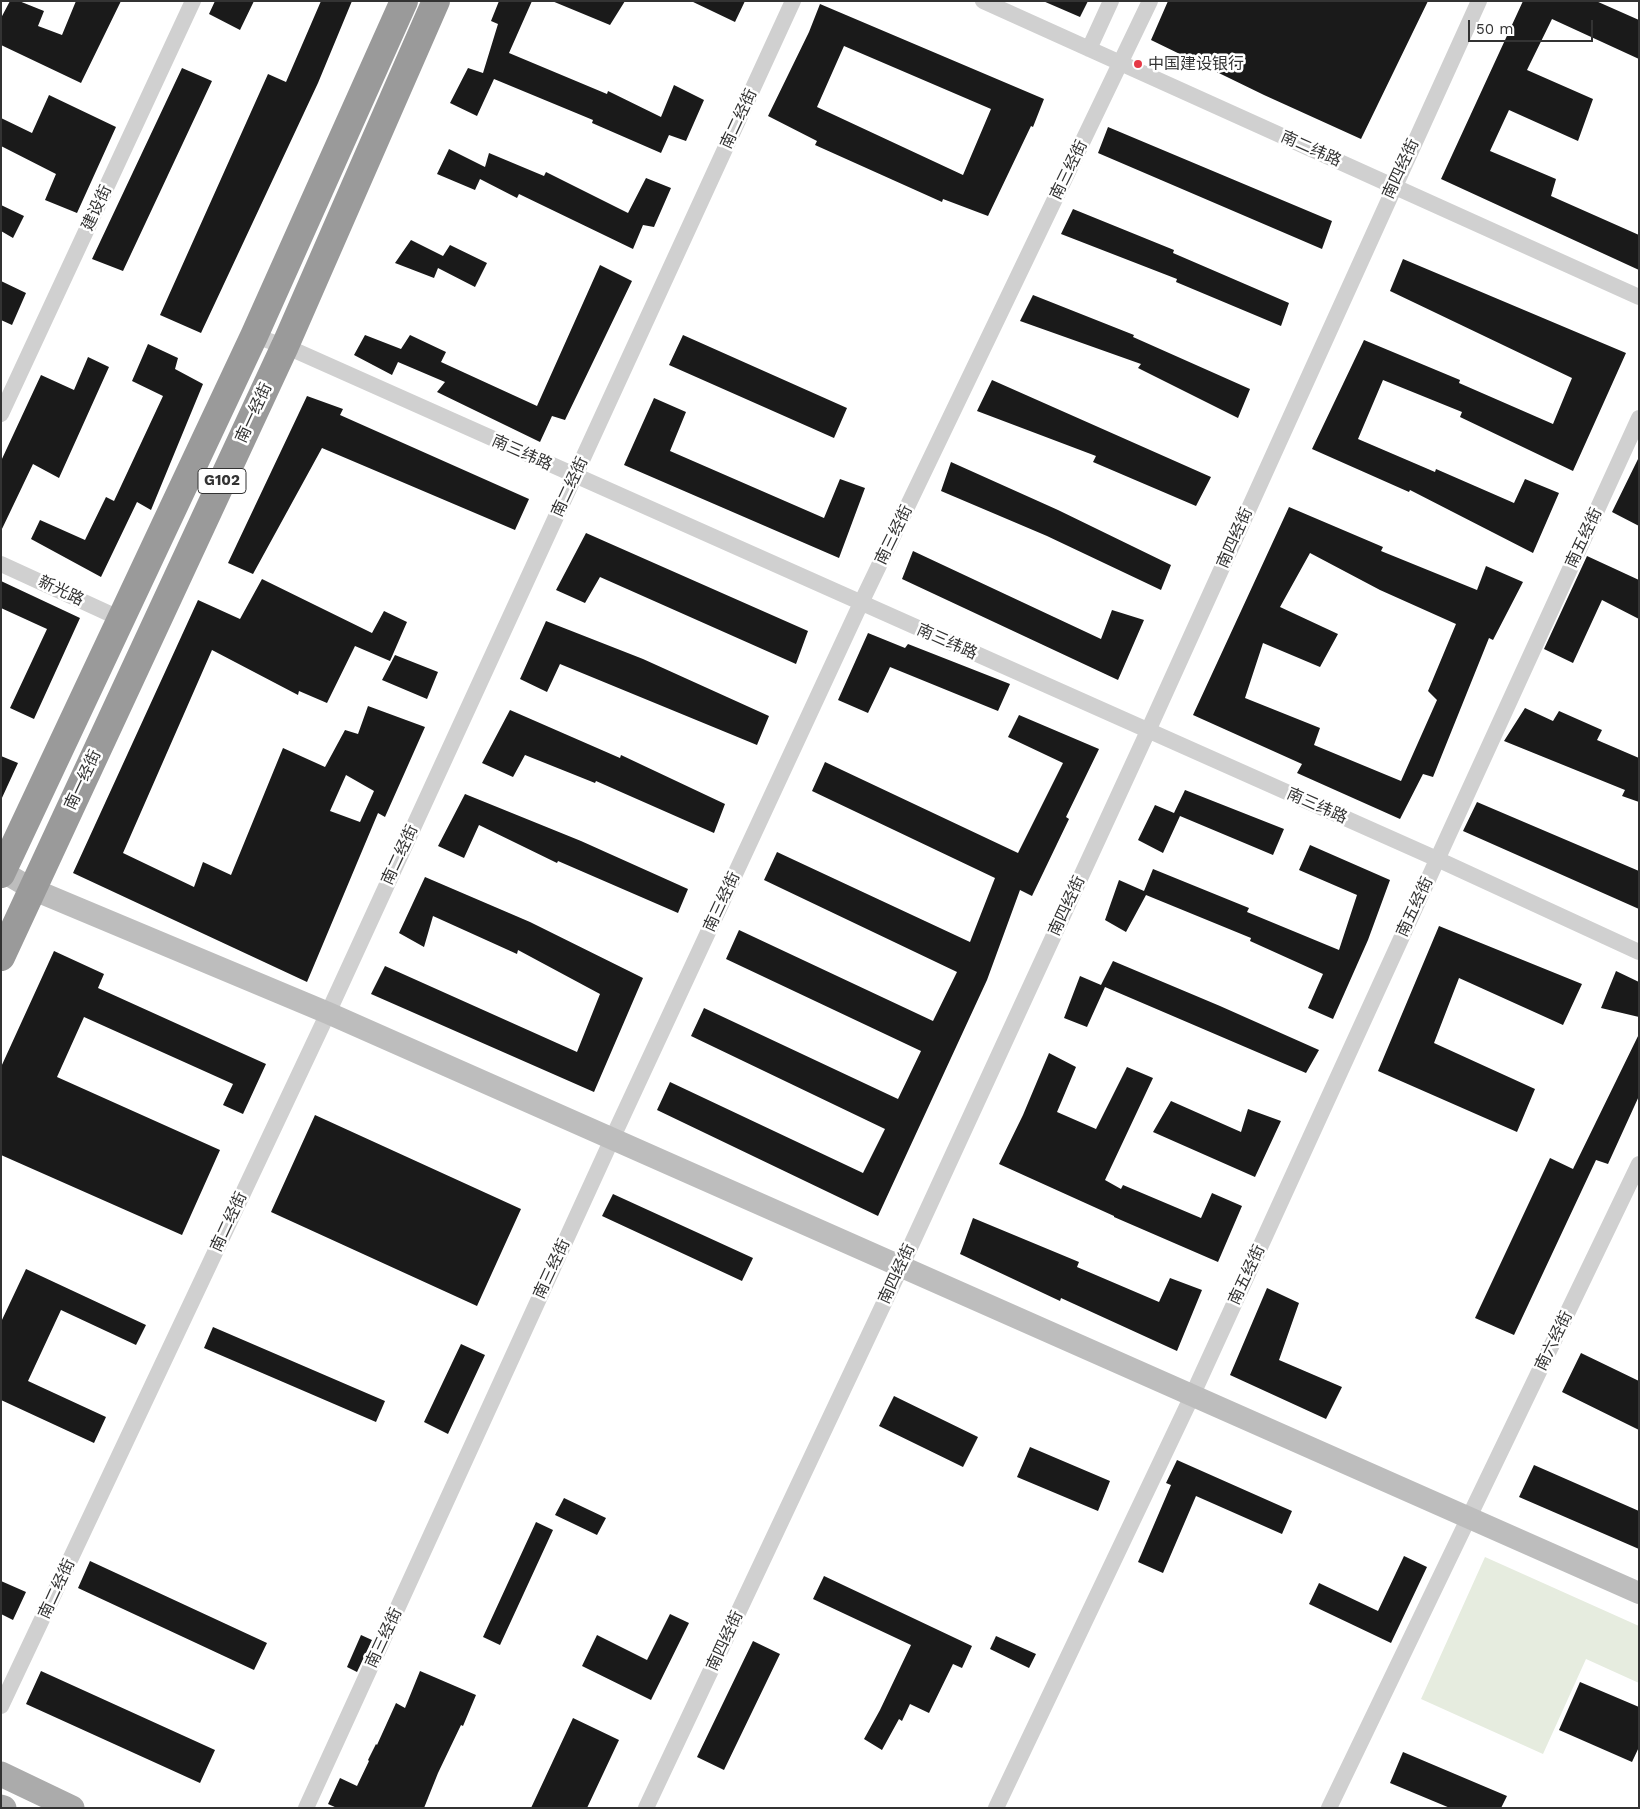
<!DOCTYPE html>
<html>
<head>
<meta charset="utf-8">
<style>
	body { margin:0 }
	#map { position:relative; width:1640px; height:1809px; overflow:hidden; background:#fff; font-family:"Work Sans",sans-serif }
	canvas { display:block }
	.frame { position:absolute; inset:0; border:2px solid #333; pointer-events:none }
	.scale { position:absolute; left:1468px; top:20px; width:125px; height:22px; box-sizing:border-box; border:2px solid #333; border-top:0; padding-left:6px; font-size:15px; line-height:18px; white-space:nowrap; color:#333; -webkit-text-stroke:4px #fff; paint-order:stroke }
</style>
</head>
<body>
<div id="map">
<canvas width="1640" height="1809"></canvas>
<div class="frame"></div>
<div class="scale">50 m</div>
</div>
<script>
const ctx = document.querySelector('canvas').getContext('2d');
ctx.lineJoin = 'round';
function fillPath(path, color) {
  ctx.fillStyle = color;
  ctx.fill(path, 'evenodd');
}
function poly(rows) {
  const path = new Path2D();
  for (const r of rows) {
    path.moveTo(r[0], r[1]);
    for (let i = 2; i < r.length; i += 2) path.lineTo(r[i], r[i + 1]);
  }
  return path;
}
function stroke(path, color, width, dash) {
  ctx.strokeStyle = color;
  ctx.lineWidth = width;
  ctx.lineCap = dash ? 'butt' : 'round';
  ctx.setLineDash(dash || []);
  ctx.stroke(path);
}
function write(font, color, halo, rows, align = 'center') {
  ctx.font = font + ' "Work Sans","Noto Sans SC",sans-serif';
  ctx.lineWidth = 5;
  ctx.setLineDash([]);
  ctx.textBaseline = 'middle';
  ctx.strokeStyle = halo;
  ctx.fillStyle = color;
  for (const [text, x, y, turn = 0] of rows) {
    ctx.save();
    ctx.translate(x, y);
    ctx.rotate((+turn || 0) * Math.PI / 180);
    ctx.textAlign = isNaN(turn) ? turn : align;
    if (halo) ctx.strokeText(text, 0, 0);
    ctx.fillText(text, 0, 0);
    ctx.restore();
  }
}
fillPath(poly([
	[1485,1557,1639,1626,1639,1683,1586,1659,1543,1754,1421,1699]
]), '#e6ecdf');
fillPath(poly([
	[10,1,19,1,44,11,38,26,62,35,76,1,121,1,81,83,1,45,1,18],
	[215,1,254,1,240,30,209,14],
	[321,1,352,1,318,83,201,333,160,315,268,74,286,82],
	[499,1,532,1,509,53,607,94,608,91,661,117,674,85,704,100,686,141,669,135,661,153,592,123,593,120,494,79,477,116,450,103,468,68,483,73,498,24,491,21],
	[552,1,625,1,610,25],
	[691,1,745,1,735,22],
	[1043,1,1088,1,1080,17],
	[1168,1,1428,1,1361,139,1264,95,1151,40],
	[1523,1,1596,1,1639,20,1639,59,1552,19,1527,70,1593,99,1578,141,1509,110,1490,151,1556,179,1551,196,1639,235,1639,270,1441,179],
	[820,4,1044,99,1033,127,1031,126,988,216,943,199,942,202,815,145,817,141,768,116,809,32],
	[844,46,991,109,963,175,817,107],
	[182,68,212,81,123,271,92,259],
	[49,95,116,127,77,213,45,200,56,174,1,146,1,118,32,133],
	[1108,127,1332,221,1322,249,1098,153],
	[449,149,485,167,489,153,544,176,546,172,628,213,646,178,671,188,654,227,643,225,633,249,519,194,517,198,480,179,475,190,437,174],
	[1,205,24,216,13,238,1,231],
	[1073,209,1174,250,1173,253,1289,303,1281,326,1176,282,1177,279,1061,234],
	[411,240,443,256,450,245,487,263,475,287,438,268,434,278,395,263],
	[1403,259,1626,353,1573,471,1460,417,1462,412,1383,380,1358,439,1435,472,1436,469,1514,503,1525,479,1559,493,1533,553,1410,490,1409,492,1312,449,1364,340,1460,380,1459,383,1553,424,1572,378,1390,291],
	[600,265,632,281,565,420,552,416,540,442,437,392,445,382,398,362,392,375,354,355,365,335,401,349,410,335,446,352,441,362,537,406],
	[1,281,26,293,12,325,1,320],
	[1033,295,1134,335,1133,337,1250,389,1238,418,1138,368,1141,364,1020,321],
	[683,335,847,408,834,438,669,365],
	[148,344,178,358,175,369,203,384,151,510,137,502,101,577,31,539,40,520,85,540,106,497,114,501,163,396,132,381],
	[88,357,109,367,59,478,33,464,1,531,1,461,41,375,74,390],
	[992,380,1211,477,1196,506,1093,462,1096,456,977,411],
	[307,396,343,409,340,415,529,499,515,530,322,448,253,574,228,563],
	[654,398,686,412,670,451,824,518,840,479,865,488,839,558,624,465],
	[1639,457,1639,526,1612,512],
	[951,462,1058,510,1171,565,1161,590,1047,536,941,491],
	[1289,507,1383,547,1381,551,1477,590,1486,566,1523,582,1493,640,1489,638,1433,777,1423,774,1400,819,1297,773,1302,764,1193,715],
	[1310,553,1380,590,1456,624,1428,691,1437,700,1401,781,1314,745,1320,728,1245,698,1263,643,1320,667,1338,634,1280,607],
	[586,533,808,631,796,664,600,577,585,603,556,590],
	[913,551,1101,639,1112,610,1144,620,1118,680,902,579],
	[1587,556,1639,580,1639,619,1602,600,1573,663,1544,649],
	[262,579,372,633,384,611,407,622,390,661,355,646,327,703,299,691,298,695,212,650,123,853,194,887,203,862,231,875,283,748,325,767,345,730,358,734,368,706,425,727,385,817,378,813,307,982,73,873,198,600,240,619],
	[346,775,374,791,360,822,330,811],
	[1,581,80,618,34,719,10,708,47,629,1,608],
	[546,621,643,659,769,716,757,745,560,664,547,692,520,679],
	[868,633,905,648,908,644,1010,684,998,711,890,667,868,713,838,700],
	[395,655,438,672,427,699,382,680],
	[1525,708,1553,721,1559,711,1602,730,1597,740,1639,758,1639,802,1622,796,1625,790,1504,741],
	[510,710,620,758,621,755,725,804,714,833,596,781,595,783,525,755,513,777,482,763],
	[1019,715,1099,749,1066,817,1069,819,1032,896,1020,890,987,980,878,1216,657,1110,670,1082,863,1173,885,1129,691,1036,704,1008,898,1099,921,1051,726,959,739,930,933,1021,957,972,764,880,777,852,970,942,995,878,812,791,825,762,1018,853,1063,763,1008,737],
	[1,756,18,763,1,800],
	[1185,790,1284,829,1273,855,1180,816,1163,853,1138,840,1155,805,1174,813],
	[465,794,581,841,688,889,678,913,558,861,557,863,479,825,464,858,438,846],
	[1477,802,1639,871,1639,909,1463,831],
	[1310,845,1390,880,1368,940,1333,1019,1308,1008,1323,974,1250,941,1251,938,1146,895,1126,932,1105,920,1119,880,1144,891,1153,869,1249,908,1247,912,1339,950,1357,895,1299,870],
	[425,877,530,922,643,978,594,1092,371,994,385,966,577,1052,600,994,518,950,517,954,433,916,424,947,399,933],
	[1439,926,1582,984,1563,1025,1459,978,1434,1043,1535,1089,1517,1132,1378,1071],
	[54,951,104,974,98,988,266,1064,243,1114,223,1105,233,1084,84,1017,57,1077,220,1150,182,1235,1,1155,1,1067],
	[1113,961,1220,1006,1319,1050,1306,1073,1105,987,1087,1027,1064,1018,1080,976,1101,985],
	[1616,971,1639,982,1639,1017,1601,1008],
	[1639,1034,1639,1096,1608,1164,1596,1160,1514,1335,1475,1318,1550,1158,1573,1169],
	[1049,1053,1076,1067,1057,1112,1096,1129,1127,1067,1153,1078,1105,1180,1121,1189,1123,1185,1201,1218,1212,1193,1242,1206,1218,1262,1114,1217,1114,1216,999,1164,1023,1115],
	[1171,1101,1241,1132,1248,1109,1281,1121,1255,1177,1153,1132],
	[315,1115,521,1209,477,1306,271,1212],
	[613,1194,753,1258,742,1281,602,1216],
	[973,1218,1079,1262,1077,1267,1159,1302,1170,1278,1202,1290,1177,1351,1061,1298,1060,1301,960,1254],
	[26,1269,146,1325,136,1345,61,1310,28,1381,106,1417,94,1443,1,1400,1,1322],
	[1267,1288,1299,1303,1279,1360,1342,1387,1326,1419,1230,1375],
	[213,1327,385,1401,376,1422,204,1348],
	[461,1344,485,1355,448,1434,424,1422],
	[1581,1353,1639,1381,1639,1430,1562,1392],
	[894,1396,978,1437,963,1467,879,1426],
	[1030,1447,1110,1481,1098,1511,1017,1477],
	[1177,1460,1292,1511,1282,1534,1196,1496,1163,1573,1138,1562,1171,1485,1166,1483],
	[1534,1465,1639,1511,1639,1549,1519,1497],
	[564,1498,606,1518,597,1535,555,1515],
	[536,1522,553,1530,500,1645,483,1637],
	[1404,1556,1427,1567,1391,1643,1309,1604,1319,1583,1378,1611],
	[90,1561,267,1643,254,1670,78,1588],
	[824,1576,972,1646,962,1668,953,1664,929,1713,910,1704,902,1721,899,1719,882,1750,864,1739,880,1710,911,1645,813,1599],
	[1,1581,26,1592,13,1620,1,1614],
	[670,1614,689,1623,651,1700,582,1666,597,1635,647,1660],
	[361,1635,372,1640,357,1672,347,1667],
	[996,1636,1036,1654,1029,1668,990,1649],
	[753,1641,780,1654,724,1770,697,1757],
	[41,1671,215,1750,200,1783,26,1704],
	[420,1671,476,1695,463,1726,461,1725,438,1773,424,1808,337,1808,328,1804,340,1778,357,1786,369,1761,368,1760,376,1744,377,1745,396,1703,405,1708],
	[1580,1682,1639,1707,1639,1747,1632,1762,1559,1730],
	[573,1718,619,1740,587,1808,531,1808],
	[1403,1752,1507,1796,1501,1808,1450,1808,1390,1783]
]), '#1a1a1a');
stroke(poly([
	[983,1,1639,297],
	[1089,49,1111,1],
	[254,336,285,346,1437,859,1639,952],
	[1,414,193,1],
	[1,564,121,619],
	[1,1706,328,1013,793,1],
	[306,1808,612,1139,861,603,1150,1],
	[646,1808,901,1267,1148,731,1479,1],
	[996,1808,1192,1396,1639,418],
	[1329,1808,1639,1164]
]), '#d0d0d0', 16);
stroke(poly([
	[10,876,32,889,328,1013,1639,1593]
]), '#bdbdbd', 22);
stroke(poly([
	[1,1774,72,1808],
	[1,1807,4,1808]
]), '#ababab', 25);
stroke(poly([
	[1,874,254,336,404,1],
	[1,957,285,346,436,1]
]), '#9a9a9a', 28);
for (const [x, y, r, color] of [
	[1138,64,5,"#e63946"]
]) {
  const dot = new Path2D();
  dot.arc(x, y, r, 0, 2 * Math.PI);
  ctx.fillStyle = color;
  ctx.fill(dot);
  stroke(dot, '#fff', 2);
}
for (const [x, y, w] of [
	[222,481,48]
]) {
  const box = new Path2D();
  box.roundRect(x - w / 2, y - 12.5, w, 25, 4);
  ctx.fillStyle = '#fff';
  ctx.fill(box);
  stroke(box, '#333', 1);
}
write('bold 15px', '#333', null, [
	["G102",222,481]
]);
write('16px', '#333', '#fff', [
	["中国建设银行",1148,64]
], 'left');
write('16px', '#333', '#fff', [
	["南二经街",739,119,-65],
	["南二纬路",1311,149,24],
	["南四经街",1401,169,-65],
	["南三经街",1069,170,-64],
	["建设街",97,208,-65],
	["南一经街",254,413,-65],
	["南三纬路",522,453,24],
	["南二经街",570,487,-65],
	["南三经街",894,535,-64],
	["南四经街",1235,538,-66],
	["南五经街",1584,538,-65],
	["新光路",61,591,25],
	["南三纬路",947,642,24],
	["南一经街",83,780,-65],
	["南三纬路",1317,806,24],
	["南二经街",400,855,-65],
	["南三经街",722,902,-65],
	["南四经街",1067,906,-65],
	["南五经街",1415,907,-65],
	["南二经街",229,1222,-65],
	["南三经街",552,1269,-65],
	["南四经街",897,1274,-65],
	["南五经街",1247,1275,-65],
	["南六经街",1554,1341,-64],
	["南二经街",57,1589,-65],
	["南三经街",384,1638,-65],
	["南四经街",725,1641,-65]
]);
</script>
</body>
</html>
